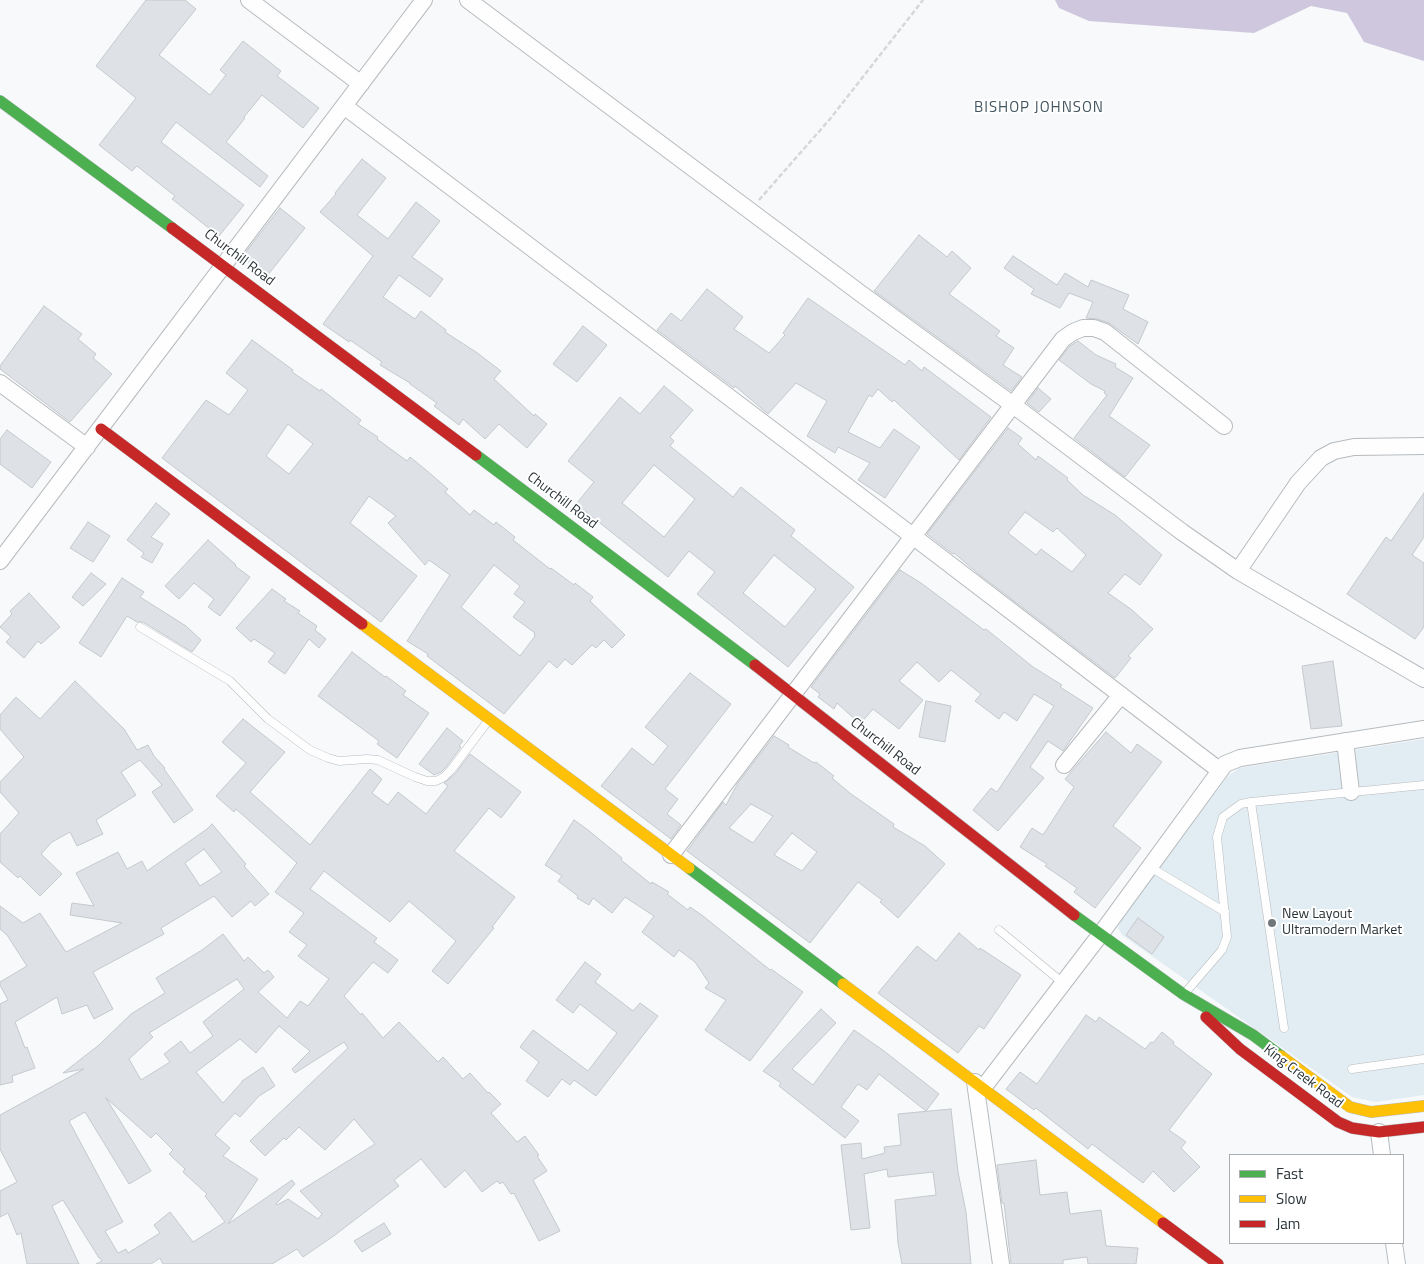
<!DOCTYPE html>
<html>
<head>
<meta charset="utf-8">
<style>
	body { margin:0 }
	#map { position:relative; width:1424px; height:1264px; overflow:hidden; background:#f7f9fb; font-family:"Titillium Web",sans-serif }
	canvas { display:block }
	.legend { position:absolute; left:1229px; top:1154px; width:175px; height:90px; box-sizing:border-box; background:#fff; border:1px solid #a9adaf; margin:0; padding:6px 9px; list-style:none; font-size:15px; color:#293237 }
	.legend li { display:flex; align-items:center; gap:10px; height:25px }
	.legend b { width:25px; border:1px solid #a9adaf }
</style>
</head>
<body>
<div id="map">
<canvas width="1424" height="1264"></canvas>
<ul class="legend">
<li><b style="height:6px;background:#4caf50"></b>Fast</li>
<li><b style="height:6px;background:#ffc107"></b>Slow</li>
<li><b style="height:6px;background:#c62828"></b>Jam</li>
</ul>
</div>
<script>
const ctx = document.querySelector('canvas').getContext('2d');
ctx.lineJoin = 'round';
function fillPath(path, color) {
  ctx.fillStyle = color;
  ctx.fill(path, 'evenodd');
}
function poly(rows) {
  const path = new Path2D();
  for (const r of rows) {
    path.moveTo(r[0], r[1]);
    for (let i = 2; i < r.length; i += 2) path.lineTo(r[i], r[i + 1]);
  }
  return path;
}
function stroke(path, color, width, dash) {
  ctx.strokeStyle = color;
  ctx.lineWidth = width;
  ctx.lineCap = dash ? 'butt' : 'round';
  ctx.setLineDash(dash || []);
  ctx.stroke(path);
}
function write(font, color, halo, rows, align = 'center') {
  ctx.font = font + ' "Titillium Web",sans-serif';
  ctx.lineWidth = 4;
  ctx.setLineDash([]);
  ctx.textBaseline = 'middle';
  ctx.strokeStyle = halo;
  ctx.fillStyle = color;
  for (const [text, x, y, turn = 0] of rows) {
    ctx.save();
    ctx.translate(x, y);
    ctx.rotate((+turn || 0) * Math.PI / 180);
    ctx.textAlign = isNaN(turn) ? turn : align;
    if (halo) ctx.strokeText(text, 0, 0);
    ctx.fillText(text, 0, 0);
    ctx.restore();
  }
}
fillPath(poly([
	[1424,739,1424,1095,1376,1102,1352,1097,1122,935,1118,928,1122,917,1228,776,1239,768]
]), '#e2edf3');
fillPath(poly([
	[1055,0,1424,0,1424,61,1364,42,1347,13,1311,6,1254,33,1089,21,1059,8]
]), '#cec7dd');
const building = poly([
	[146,0,185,0,196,9,159,55,210,95,226,75,220,70,243,41,281,71,277,76,319,108,303,128,262,95,244,117,245,118,226,142,268,176,260,187,176,122,161,142,244,205,219,236,172,199,175,196,137,166,132,171,99,145,136,98,96,66,146,0],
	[362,159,386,178,357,215,388,239,416,202,440,221,412,257,443,279,430,297,399,275,383,297,415,319,421,311,446,330,445,332,476,352,501,371,494,379,534,416,535,414,547,424,527,448,499,424,485,439,463,419,459,425,434,406,437,403,410,384,410,383,380,365,382,362,350,340,349,342,323,324,373,256,320,212,336,194,335,193,362,159],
	[280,208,305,228,267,276,242,257,280,208],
	[919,235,947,257,952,251,971,268,949,294,1000,331,996,336,1014,348,1003,365,1022,377,1011,391,874,291,919,235],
	[1013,256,1057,285,1065,273,1088,287,1091,280,1129,295,1123,309,1148,322,1138,344,1109,323,1097,319,1086,318,1093,302,1069,293,1060,308,1031,294,1034,289,1004,268,1013,256],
	[707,289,743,317,734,329,769,353,785,335,783,333,808,298,905,365,909,360,922,371,924,367,991,417,959,460,894,400,892,402,878,389,872,397,869,395,848,432,880,448,894,429,920,447,885,498,858,480,870,463,838,447,835,453,807,436,827,401,796,383,768,414,735,386,734,388,657,330,671,313,681,321,707,289],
	[44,306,82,334,78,339,96,354,93,358,112,374,70,422,0,369,0,366,44,306],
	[583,326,607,345,577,382,553,364,583,326],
	[252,340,293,370,292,372,320,391,321,389,343,406,361,420,358,424,378,437,377,439,407,461,410,457,426,470,448,489,445,492,470,515,474,510,494,525,496,522,515,537,513,540,550,569,551,568,574,585,575,583,593,597,590,601,625,635,612,648,604,640,596,648,592,645,572,665,565,659,557,668,549,661,504,714,427,656,428,654,407,641,450,575,429,560,425,565,388,523,396,516,369,496,350,523,417,576,381,622,162,458,206,400,229,415,248,390,226,373,252,340],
	[288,424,313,444,289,474,266,456,288,424],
	[494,565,520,586,514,594,525,602,513,617,535,633,534,634,535,636,520,656,461,607,494,565],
	[1078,341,1096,355,1116,364,1115,367,1133,378,1109,416,1150,445,1125,477,1074,438,1107,395,1104,393,1105,391,1091,384,1059,360,1070,346,1078,341],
	[664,386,693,410,670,437,674,441,670,446,733,497,741,487,795,530,791,536,854,587,788,667,697,594,715,572,689,551,668,577,576,504,594,482,568,461,620,397,640,414,664,386],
	[654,465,695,499,664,537,622,503,654,465],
	[774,555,816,589,785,627,743,593,774,555],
	[1038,388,1051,399,1039,412,1027,403,1038,388],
	[1008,428,1022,438,1018,444,1036,460,1038,456,1068,478,1067,480,1083,495,1115,515,1162,555,1140,585,1125,574,1108,593,1132,610,1153,629,1128,656,1131,658,1115,678,980,575,954,553,953,554,927,534,1008,428],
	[1025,512,1053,532,1057,528,1086,555,1072,572,1041,549,1036,555,1008,533,1025,512],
	[7,430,51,462,32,488,0,464,0,439,7,430],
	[1424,493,1424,537,1412,555,1424,563,1424,627,1415,639,1347,594,1386,537,1391,541,1424,493],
	[156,503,170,514,151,537,163,544,152,563,141,557,144,553,127,540,156,503],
	[88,522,110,536,93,562,70,548,88,522],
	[208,540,236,565,235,566,250,577,220,616,208,607,214,599,194,583,179,599,165,586,208,540],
	[900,570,921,583,984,630,986,629,1033,667,1062,685,1060,687,1093,708,1063,751,1048,741,1030,767,1044,778,998,831,973,810,991,788,997,792,1054,706,1034,694,1017,721,1004,712,999,719,975,701,981,694,951,670,939,682,917,662,899,681,923,700,899,729,873,709,860,724,837,703,834,709,818,697,820,694,811,687,900,570],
	[91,573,106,584,83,606,72,597,91,573],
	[122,578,144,592,140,597,186,626,201,640,192,652,143,622,137,622,127,616,101,657,79,643,122,578],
	[272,589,286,599,284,601,300,611,298,613,317,626,315,630,326,639,319,648,309,639,285,674,268,662,275,653,254,639,251,642,236,628,272,589],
	[29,593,60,627,41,644,38,641,24,658,6,642,11,637,0,627,12,614,10,611,29,593],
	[352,652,385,677,386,676,406,691,403,695,429,713,397,758,377,744,379,741,318,696,352,652],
	[1333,661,1342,726,1311,729,1302,666,1333,661],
	[690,673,731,704,665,789,678,799,667,814,681,825,671,839,601,786,632,748,653,765,668,746,645,727,690,673],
	[75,681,124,729,137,750,148,745,154,756,165,768,164,769,193,810,174,823,152,792,162,785,140,760,121,772,136,795,96,820,103,834,77,846,70,832,52,842,41,854,62,874,40,896,20,876,18,878,0,862,0,834,19,813,0,792,0,782,24,757,0,729,0,715,16,697,40,719,75,681],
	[926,701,951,706,945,742,919,737,926,701],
	[243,719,285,752,250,792,310,845,370,769,382,779,372,793,388,805,398,792,426,814,448,786,444,783,455,774,470,754,521,792,501,818,489,808,454,851,515,897,492,927,494,928,448,984,432,971,456,941,409,901,390,922,324,871,310,889,377,938,374,942,398,960,388,973,373,962,344,996,361,1015,362,1013,383,1038,399,1022,438,1062,443,1057,463,1079,470,1073,488,1093,489,1092,501,1104,491,1113,517,1142,525,1136,539,1155,537,1156,547,1171,533,1180,560,1231,539,1241,514,1193,511,1194,503,1182,500,1184,497,1181,482,1192,465,1170,445,1188,421,1159,394,1180,399,1186,335,1235,303,1257,297,1249,272,1264,163,1264,160,1258,151,1264,96,1264,102,1261,100,1258,99,1258,63,1200,52,1206,79,1264,27,1264,21,1233,17,1235,8,1213,0,1217,0,1191,17,1182,0,1149,0,1115,84,1069,63,1073,99,1045,131,1014,165,993,156,978,202,950,223,934,244,961,248,957,264,973,268,970,274,977,258,992,287,1018,300,1001,308,1006,329,979,298,956,307,945,289,932,304,913,275,892,297,863,236,809,234,812,216,796,246,763,222,742,243,719],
	[237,979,244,989,203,1022,213,1036,190,1053,181,1041,164,1054,170,1062,141,1080,129,1059,153,1037,149,1033,237,979],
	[279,1026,310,1051,292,1069,295,1073,344,1042,348,1048,250,1141,265,1156,284,1138,286,1140,299,1127,325,1150,354,1119,375,1144,300,1191,322,1214,318,1219,288,1199,277,1205,276,1204,295,1184,292,1180,228,1224,258,1179,223,1156,230,1148,215,1135,235,1113,240,1117,259,1096,275,1086,263,1067,242,1081,242,1082,223,1103,196,1072,240,1039,256,1053,279,1026],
	[106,1098,151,1138,156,1133,173,1150,169,1154,185,1169,183,1172,207,1194,205,1196,225,1222,193,1242,170,1212,154,1225,160,1233,128,1253,126,1249,118,1253,105,1231,123,1222,69,1121,85,1112,129,1184,151,1171,106,1098],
	[447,728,463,741,459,746,461,747,447,766,441,772,434,775,419,764,447,728],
	[1106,732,1131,753,1137,744,1162,762,1113,826,1141,848,1095,908,1074,892,1077,888,1045,866,1047,864,1020,847,1032,828,1043,835,1074,787,1065,779,1106,732],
	[774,736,789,745,788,747,814,763,816,762,834,776,832,778,851,794,894,824,893,827,925,846,945,864,898,918,880,902,882,900,858,882,810,943,687,851,723,802,726,805,738,783,774,736],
	[751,804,773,816,753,843,729,828,751,804],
	[792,833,817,852,802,871,774,855,792,833],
	[574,820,588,830,622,858,621,860,651,884,652,882,669,892,667,894,688,910,690,907,703,916,770,970,771,969,803,992,750,1061,705,1030,726,1000,705,988,709,983,695,962,679,950,674,957,642,932,654,916,625,897,612,913,593,898,589,905,577,898,578,896,558,881,562,876,545,865,574,820],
	[212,824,246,864,244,866,269,894,255,906,251,901,232,917,214,896,161,928,164,934,93,972,113,1009,94,1019,87,1005,62,1014,57,997,15,1022,25,1048,27,1047,35,1068,12,1076,13,1082,0,1085,0,1004,8,1000,0,985,0,982,27,966,7,935,0,929,0,906,23,923,40,913,66,952,122,923,70,915,72,903,94,906,76,873,118,852,127,869,142,861,147,871,207,829,212,824],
	[204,849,222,872,200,886,185,863,204,849],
	[1138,918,1164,937,1152,954,1126,935,1138,918],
	[959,933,979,950,980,948,1021,975,984,1029,979,1026,958,1053,878,993,917,946,936,961,959,933],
	[585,962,601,974,595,982,633,1011,640,1003,658,1016,596,1096,574,1080,570,1085,562,1079,548,1097,526,1081,539,1062,520,1047,533,1030,588,1071,617,1033,580,1004,573,1013,556,1000,585,962],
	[821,1009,836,1023,792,1069,813,1085,854,1030,884,1051,939,1094,926,1111,879,1074,867,1090,858,1084,841,1107,859,1121,845,1138,779,1086,781,1083,763,1071,821,1009],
	[1086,1015,1096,1022,1099,1017,1145,1049,1151,1042,1153,1043,1162,1032,1174,1042,1173,1044,1212,1074,1169,1130,1186,1142,1181,1148,1200,1167,1174,1192,1153,1171,1143,1183,1092,1144,1088,1149,1036,1108,1034,1110,1006,1089,1020,1072,1037,1084,1086,1015],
	[951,1109,958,1172,966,1212,971,1264,902,1264,898,1243,895,1200,936,1195,933,1172,888,1177,887,1169,864,1174,870,1228,851,1230,841,1145,861,1143,862,1159,885,1153,884,1147,901,1145,898,1114,951,1109],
	[1036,1160,1040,1195,1067,1192,1070,1214,1101,1210,1106,1246,1138,1248,1136,1264,1088,1264,1087,1257,1063,1260,1063,1264,1011,1264,1004,1203,1002,1203,997,1165,1036,1160],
	[384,1223,391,1234,362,1252,354,1241,384,1223]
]);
fillPath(building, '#dee1e5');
stroke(building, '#c5c8cc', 1);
const lane = poly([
	[140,627,230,681,268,719,310,750,328,758,339,761,367,759,378,760,415,777,427,781,436,781,444,777,451,770,488,721],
	[1251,802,1284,1028],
	[1150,867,1225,912],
	[999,930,1063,983],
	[1185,993,1222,950,1227,937,1217,837,1223,817,1241,804,1251,802,1424,785],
	[1352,1069,1424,1059]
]);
const street = poly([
	[249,0,361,84],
	[468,0,860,293,1013,405,1182,532,1238,571,1424,679],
	[344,106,914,537,1219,770],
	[0,383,87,447],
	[0,561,424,0],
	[1238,571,1298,483,1321,458,1334,451,1354,447,1424,446],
	[1345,741,1351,792],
	[1064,765,1121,695],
	[671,855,1063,339,1073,332,1083,328,1094,328,1105,332,1224,426],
	[975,1082,1001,1264],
	[983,1088,1100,935,1225,764,1240,758,1424,729],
	[1379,1132,1382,1155],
	[1394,1243,1397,1264]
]);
const fast = poly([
	[0,101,172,228],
	[476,455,755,665],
	[689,868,843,984],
	[1074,915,1183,994,1253,1035,1281,1056]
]);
const slow = poly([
	[362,624,689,868],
	[843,984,1163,1223],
	[1281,1056,1350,1107,1371,1112,1424,1106]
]);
const jam = poly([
	[172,228,476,455],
	[101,429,362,624],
	[755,665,1074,915],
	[1206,1017,1240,1049,1338,1122,1352,1128,1379,1132,1424,1127],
	[1163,1223,1218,1264]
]);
stroke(lane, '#b7bbbe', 9);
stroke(street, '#b7bbbe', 18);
stroke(fast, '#b7bbbe', 12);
stroke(slow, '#b7bbbe', 12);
stroke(jam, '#b7bbbe', 12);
stroke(poly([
	[759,200,830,119,923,0]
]), '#d6d7d8', 2.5, [5, 2.5]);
stroke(lane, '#fefefe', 8);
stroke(street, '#fefefe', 16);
stroke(fast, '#4caf50', 11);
stroke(slow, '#ffc107', 11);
stroke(jam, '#c62828', 11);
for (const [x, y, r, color] of [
	[1272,923,5,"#71787c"]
]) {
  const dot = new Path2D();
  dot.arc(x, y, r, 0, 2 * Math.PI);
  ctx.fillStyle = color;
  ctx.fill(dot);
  stroke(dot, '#fff', 2);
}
write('14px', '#293237', '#fff', [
	["Churchill Road",239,258,37],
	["Churchill Road",562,501,37],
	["Churchill Road",885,747,38],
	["King Creek Road",1303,1077,37]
]);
write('14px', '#293237', '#fff', [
	["New Layout",1282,915],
	["Ultramodern Market",1282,931]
], 'left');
ctx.letterSpacing = '1px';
write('15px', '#425561', '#fff', [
	["BISHOP JOHNSON",1039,108]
]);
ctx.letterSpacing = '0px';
</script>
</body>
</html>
